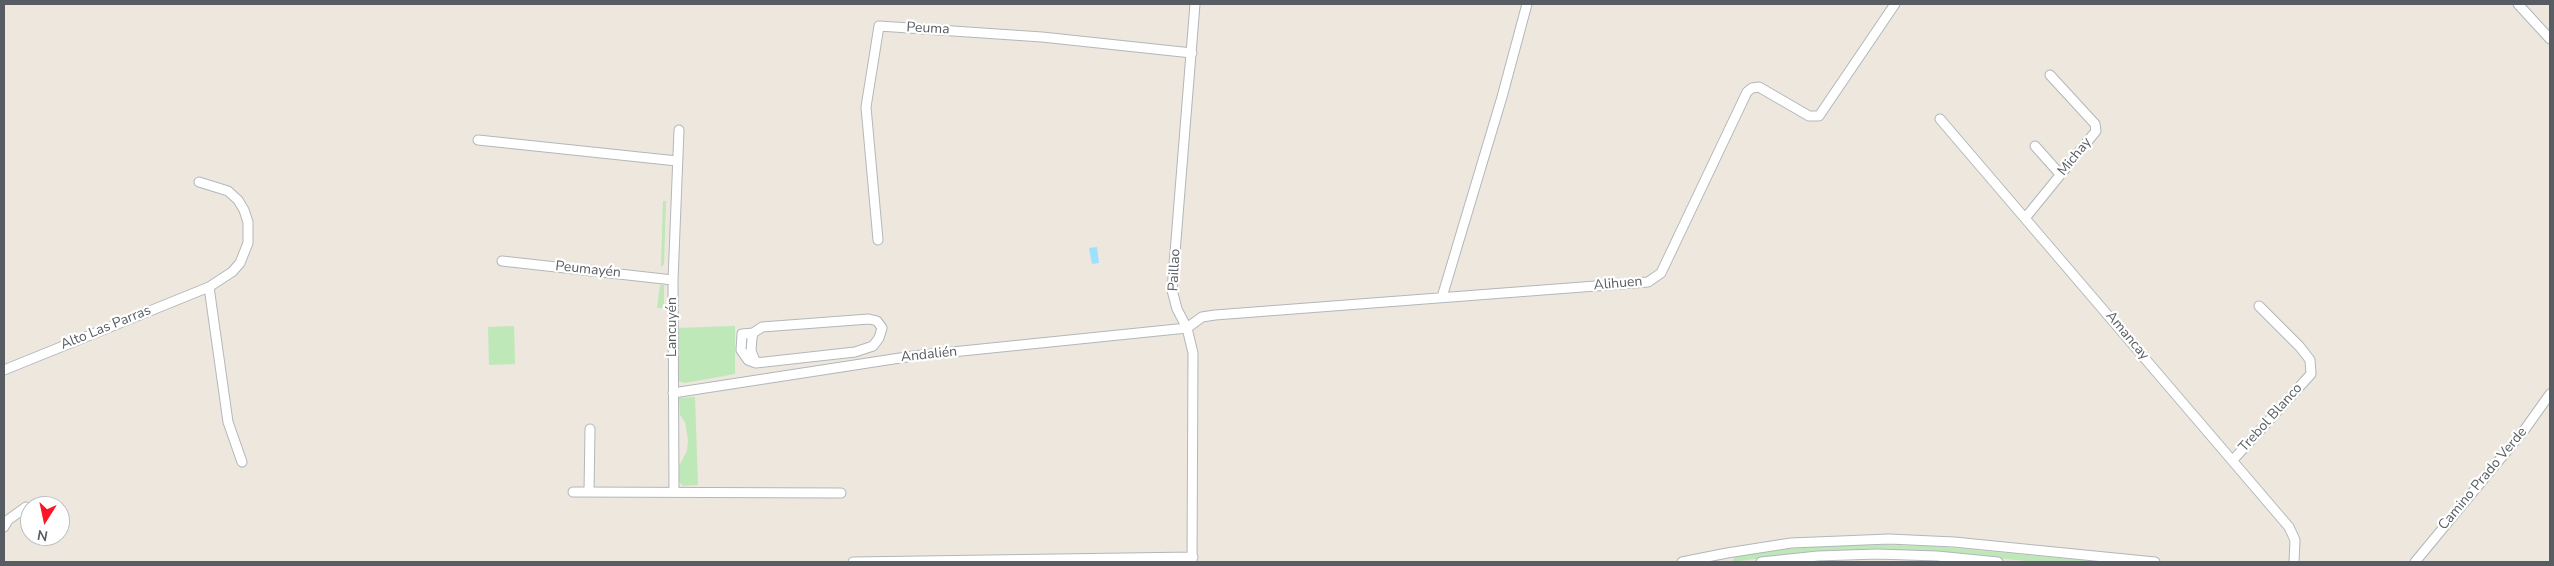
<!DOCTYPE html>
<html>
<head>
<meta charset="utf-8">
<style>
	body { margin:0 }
	#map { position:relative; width:2554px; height:566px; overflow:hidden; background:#ede7de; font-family:"Nunito Sans",sans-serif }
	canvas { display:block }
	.frame { position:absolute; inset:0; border:5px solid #575d62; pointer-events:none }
	.north { position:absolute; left:20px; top:496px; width:50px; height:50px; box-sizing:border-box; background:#fff; border:1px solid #bcbec0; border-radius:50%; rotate:190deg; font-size:14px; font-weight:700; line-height:20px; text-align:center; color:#575d62 }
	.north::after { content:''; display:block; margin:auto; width:18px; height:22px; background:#fc1525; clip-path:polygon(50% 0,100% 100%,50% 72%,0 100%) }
</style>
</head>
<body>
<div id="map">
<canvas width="2554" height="566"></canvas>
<div class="frame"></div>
<div class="north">N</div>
</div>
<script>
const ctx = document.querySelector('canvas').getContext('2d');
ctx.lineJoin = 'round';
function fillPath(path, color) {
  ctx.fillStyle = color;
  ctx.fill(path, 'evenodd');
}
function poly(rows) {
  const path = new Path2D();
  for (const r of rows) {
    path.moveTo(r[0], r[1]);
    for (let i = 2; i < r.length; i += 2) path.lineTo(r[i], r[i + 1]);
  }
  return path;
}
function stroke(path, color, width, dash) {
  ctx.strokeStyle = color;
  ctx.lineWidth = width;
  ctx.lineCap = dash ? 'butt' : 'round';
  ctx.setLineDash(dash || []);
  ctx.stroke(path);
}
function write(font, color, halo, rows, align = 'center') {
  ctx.font = font + ' "Nunito Sans",sans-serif';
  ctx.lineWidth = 4.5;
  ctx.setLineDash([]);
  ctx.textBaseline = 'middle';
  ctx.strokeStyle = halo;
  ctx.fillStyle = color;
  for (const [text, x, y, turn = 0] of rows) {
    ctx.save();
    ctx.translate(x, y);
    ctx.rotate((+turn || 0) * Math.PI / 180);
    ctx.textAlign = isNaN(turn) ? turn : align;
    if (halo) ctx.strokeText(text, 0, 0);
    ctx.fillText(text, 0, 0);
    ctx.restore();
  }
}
fillPath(poly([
	[663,201,666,201,664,264,661,267],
	[660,285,664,285,664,308,657,308],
	[514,326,515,364,489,365,488,327],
	[735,326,735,374,685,383,678,381,675,328],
	[695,397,698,485,683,486,679,482,679,466,687,451,688,440,685,422,680,415,679,398],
	[1847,544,1933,546,2102,562,2038,562,1929,552,1763,558,1732,562,1735,556,1764,551]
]), '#bee8b7');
fillPath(poly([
	[1097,247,1099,263,1092,264,1089,248]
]), '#9ce2ff');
const street = poly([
	[2518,4,2550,39],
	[1940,119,2289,527,2295,540,2294,562],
	[478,140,677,161],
	[2035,146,2060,174],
	[2026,217,2096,131,2095,124,2050,75],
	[878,240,866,107,879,26,1042,37,1192,53],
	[502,261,673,280],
	[209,287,228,422,242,462],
	[1442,297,1502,97,1527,4],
	[753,333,742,334,741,350,748,360,756,363,855,352,873,346,879,338,882,328,877,321,869,319,762,327,753,333,752,338,751,351,756,363],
	[4,370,209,287,232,272,240,263,248,243,248,222,244,210,238,200,228,191,199,182],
	[673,393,913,356,1187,328,1202,317,1215,315,1648,282,1661,273,1747,92,1752,88,1759,87,1809,116,1819,116,1895,4],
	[2233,460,2311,374,2310,360,2300,347,2259,306],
	[573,492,841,493],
	[589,492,590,429],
	[674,492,673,280,679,130],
	[4,527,8,520,26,507],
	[853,562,1193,557],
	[1192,562,1193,353,1187,328,1177,309,1172,290,1195,4],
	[1682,562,1727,553,1791,543,1889,539,1954,542,2155,562],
	[1761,562,1818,556,1877,554,1937,556,1998,562],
	[2415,562,2525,429,2550,394]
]);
stroke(street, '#b2b7bb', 11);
stroke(street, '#fff', 9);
write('14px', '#575d62', '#fff', [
	["Peuma",928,29,3],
	["Michay",2075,157,-51],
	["Peumayén",588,270,6],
	["Paillao",1175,270,-87],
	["Alihuen",1618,284,-5],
	["Lancuyén",673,327,-90],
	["Alto Las Parras",106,328,-22],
	["Amancay",2127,336,50],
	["Andalién",929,355,-6],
	["Trebol Blanco",2271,418,-48],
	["Camino Prado Verde",2483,479,-50]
]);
</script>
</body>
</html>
